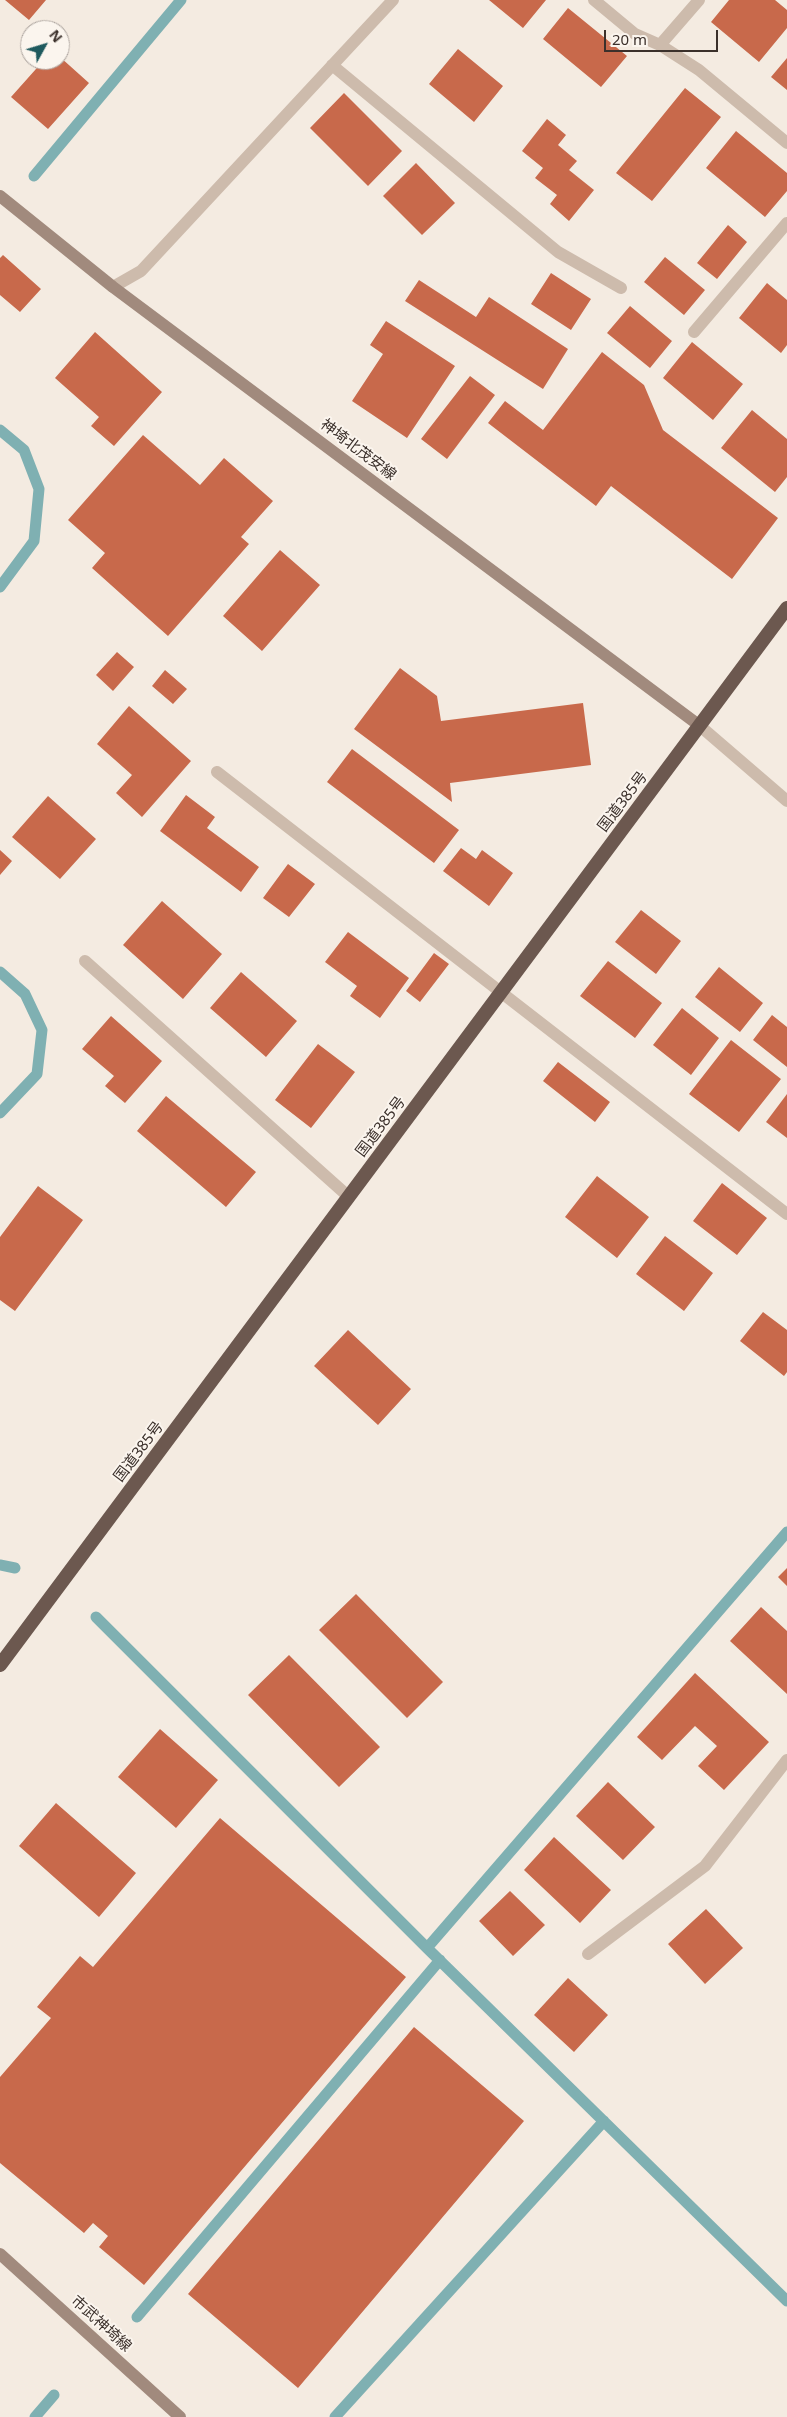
<!DOCTYPE html>
<html>
<head>
<meta charset="utf-8">
<style>
	body { margin:0 }
	#map { position:relative; width:787px; height:2417px; overflow:hidden; background:#f4ebe1; font-family:"Noto Sans",sans-serif }
	canvas { display:block }
	.north { position:absolute; left:20px; top:20px; width:50px; height:50px; box-sizing:border-box; background:#fbf5ee; border:1px solid #aea6a0; border-radius:50%; rotate:51deg; font-size:14px; font-weight:700; line-height:20px; text-align:center; color:#3b302b }
	.north::after { content:''; display:block; margin:auto; width:18px; height:22px; background:#1f5a5e; clip-path:polygon(50% 0,100% 100%,50% 72%,0 100%) }
	.scale { position:absolute; left:604px; top:30px; width:114px; height:22px; box-sizing:border-box; border:2px solid #3b302b; border-top:0; padding-left:6px; font-size:15px; line-height:18px; white-space:nowrap; color:#3b302b; -webkit-text-stroke:4px #fbf5ee; paint-order:stroke }
</style>
</head>
<body>
<div id="map">
<canvas width="787" height="2417"></canvas>
<div class="north">N</div>
<div class="scale">20 m</div>
</div>
<script>
const ctx = document.querySelector('canvas').getContext('2d');
ctx.lineJoin = 'round';
function poly(rows) {
  const path = new Path2D();
  for (const r of rows) {
    path.moveTo(r[0], r[1]);
    for (let i = 2; i < r.length; i += 2) path.lineTo(r[i], r[i + 1]);
  }
  return path;
}
function stroke(path, color, width, dash) {
  ctx.strokeStyle = color;
  ctx.lineWidth = width;
  ctx.lineCap = dash ? 'butt' : 'round';
  ctx.setLineDash(dash || []);
  ctx.stroke(path);
}
function fillPath(path, color) {
  ctx.fillStyle = color;
  ctx.fill(path, 'evenodd');
}
function write(font, color, halo, rows, align = 'center') {
  ctx.font = font + ' "Noto Sans","Noto Sans JP",sans-serif';
  ctx.lineWidth = 4;
  ctx.setLineDash([]);
  ctx.textBaseline = 'middle';
  ctx.strokeStyle = halo;
  ctx.fillStyle = color;
  for (const [text, x, y, turn = 0] of rows) {
    ctx.save();
    ctx.translate(x, y);
    ctx.rotate((+turn || 0) * Math.PI / 180);
    ctx.textAlign = isNaN(turn) ? turn : align;
    if (halo) ctx.strokeText(text, 0, 0);
    ctx.fillText(text, 0, 0);
    ctx.restore();
  }
}
stroke(poly([
	[34,176,181,0],
	[0,430,24,450,39,489,34,541,0,587],
	[0,972,25,994,42,1030,37,1074,0,1113],
	[0,1565,15,1568],
	[96,1617,427,1948,787,2301],
	[427,1948,787,1532],
	[137,2317,440,1960],
	[35,2417,54,2395],
	[335,2417,604,2121]
]), '#7fb0b2', 11);
fillPath(poly([
	[5,0,46,0,29,20],
	[489,0,546,0,523,28],
	[729,0,775,0,787,10,787,28,759,62,711,22],
	[568,8,627,56,601,87,543,39],
	[458,49,503,86,474,122,429,84],
	[60,57,89,83,48,129,11,97,44,60,60,60],
	[787,58,787,90,771,77],
	[685,88,721,117,652,201,616,173],
	[344,93,402,151,368,186,310,128],
	[547,119,566,135,558,145,577,161,569,170,594,190,569,221,550,204,557,195,535,178,543,168,522,151],
	[736,131,787,173,787,191,765,217,706,168],
	[416,163,455,203,422,235,383,196],
	[728,225,747,242,717,279,697,263],
	[3,255,41,289,20,312,0,295,0,258],
	[665,257,705,290,684,315,644,282],
	[551,273,591,299,571,330,531,304],
	[419,280,476,317,489,297,568,349,543,389,405,301],
	[767,283,787,300,787,345,781,353,739,318],
	[630,306,672,341,650,368,607,333],
	[386,321,455,366,407,438,352,401,383,354,370,345],
	[95,332,162,392,114,446,91,426,99,417,55,378],
	[692,342,743,384,713,420,663,378],
	[602,352,644,385,663,430,778,518,732,579,611,486,596,506,488,423,505,401,543,430],
	[470,376,495,395,447,459,421,439],
	[752,410,787,439,787,477,775,492,721,448],
	[143,435,200,485,224,458,273,501,241,537,249,544,168,636,92,568,105,553,68,520],
	[280,550,320,585,262,651,223,616],
	[117,652,134,667,113,691,96,675],
	[400,668,437,696,441,721,583,703,591,765,450,783,452,802,354,729],
	[165,670,187,689,173,704,152,686],
	[129,706,191,761,142,817,116,793,132,775,97,744],
	[352,749,459,830,434,863,327,782],
	[186,795,215,817,207,828,259,867,241,892,160,831],
	[48,796,96,839,60,879,12,837],
	[461,848,476,859,482,850,513,873,489,906,443,871],
	[0,850,12,861,0,875],
	[288,864,315,884,289,917,263,898],
	[162,901,222,954,183,999,123,945],
	[641,910,681,941,656,974,615,942],
	[348,932,409,978,380,1018,350,996,357,986,325,962],
	[434,953,449,964,420,1002,406,991],
	[608,961,662,1003,635,1038,580,996],
	[719,967,763,1003,740,1032,695,997],
	[241,972,297,1021,266,1057,210,1008],
	[682,1008,719,1038,691,1075,653,1045],
	[772,1015,787,1027,787,1067,753,1040],
	[111,1016,162,1061,125,1103,105,1086,114,1076,82,1049],
	[731,1040,781,1079,739,1132,689,1094],
	[318,1044,355,1072,311,1128,275,1100],
	[558,1062,610,1102,595,1122,543,1081],
	[787,1094,787,1138,766,1122],
	[166,1096,256,1172,226,1207,137,1131],
	[597,1176,649,1217,617,1258,565,1217],
	[722,1183,767,1218,737,1255,693,1221],
	[38,1186,83,1220,15,1311,0,1300,0,1237],
	[665,1236,713,1273,684,1311,636,1274],
	[763,1312,787,1330,787,1372,784,1376,740,1341],
	[348,1330,411,1389,378,1425,314,1366],
	[787,1568,787,1586,778,1577],
	[356,1594,443,1682,407,1718,319,1630],
	[761,1607,787,1631,787,1694,730,1641],
	[289,1655,380,1747,339,1787,248,1695],
	[695,1673,769,1742,724,1790,698,1766,717,1746,695,1726,662,1760,637,1737],
	[160,1729,218,1780,176,1828,118,1777],
	[608,1782,655,1827,623,1860,576,1816],
	[56,1803,136,1873,99,1917,19,1846],
	[220,1818,406,1977,144,2285,99,2247,108,2236,93,2223,84,2233,0,2163,0,2077,51,2018,37,2007,80,1956,93,1967],
	[554,1837,611,1890,580,1923,524,1870],
	[510,1891,545,1925,513,1956,479,1921],
	[706,1909,743,1948,705,1984,668,1944],
	[568,1978,608,2015,574,2052,534,2015],
	[414,2027,524,2121,298,2388,188,2294]
]), '#c8694b');
stroke(poly([
	[594,0,635,34,660,45,699,70,787,143],
	[660,45,699,0],
	[332,65,558,252,621,288],
	[113,287,141,271,393,0],
	[694,332,787,223],
	[217,772,787,1214],
	[85,961,349,1197],
	[588,1954,705,1866,787,1760]
]), '#cdbbac', 12);
stroke(poly([
	[700,726,787,801]
]), '#cdbbac', 12);
stroke(poly([
	[0,196,113,287,700,726],
	[0,2254,180,2417]
]), '#a18a7d', 12);
stroke(poly([
	[0,1665,787,608]
]), '#6c584f', 14);
write('15px', '#3b302b', '#fbf5ee', [
	["神埼北茂安線",358,450,37],
	["国道385号",623,802,-53],
	["国道385号",381,1127,-53],
	["国道385号",139,1452,-53],
	["市武神埼線",101,2324,42]
]);
</script>
</body>
</html>
